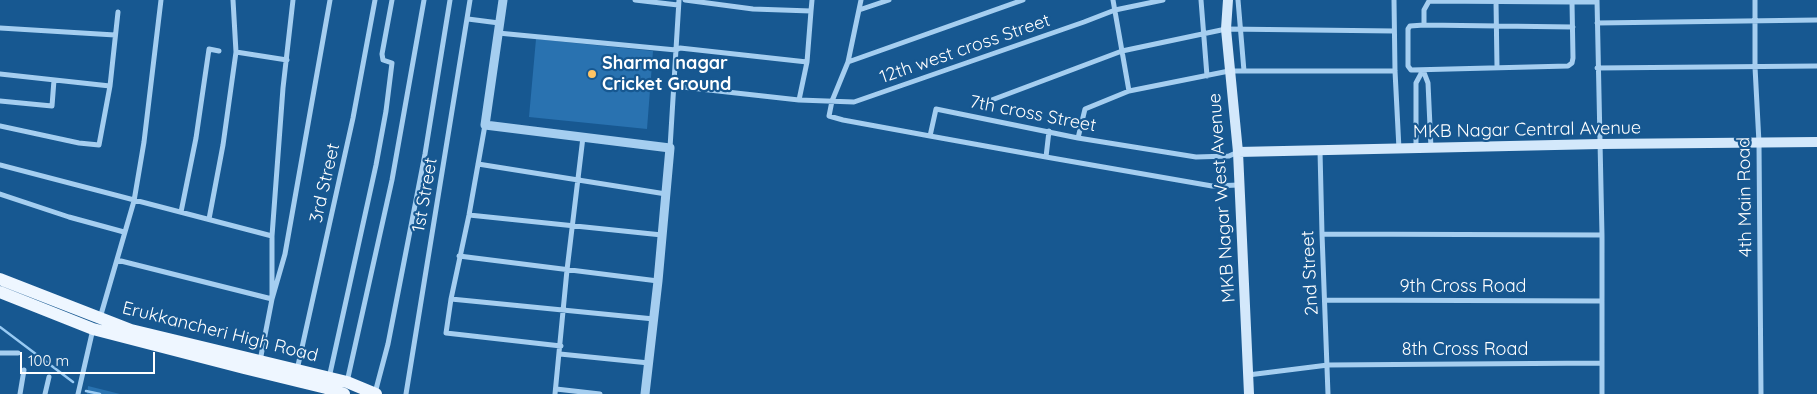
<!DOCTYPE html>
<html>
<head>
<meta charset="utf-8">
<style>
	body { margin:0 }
	#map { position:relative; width:1817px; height:394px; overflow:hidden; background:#175891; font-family:Quicksand,sans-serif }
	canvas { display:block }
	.scale { position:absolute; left:20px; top:352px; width:135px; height:22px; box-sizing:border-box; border:2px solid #fff; border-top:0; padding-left:6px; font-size:15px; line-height:18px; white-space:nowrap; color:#fff; -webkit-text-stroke:4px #175891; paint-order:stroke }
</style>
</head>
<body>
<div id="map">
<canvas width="1817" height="394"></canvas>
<div class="scale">100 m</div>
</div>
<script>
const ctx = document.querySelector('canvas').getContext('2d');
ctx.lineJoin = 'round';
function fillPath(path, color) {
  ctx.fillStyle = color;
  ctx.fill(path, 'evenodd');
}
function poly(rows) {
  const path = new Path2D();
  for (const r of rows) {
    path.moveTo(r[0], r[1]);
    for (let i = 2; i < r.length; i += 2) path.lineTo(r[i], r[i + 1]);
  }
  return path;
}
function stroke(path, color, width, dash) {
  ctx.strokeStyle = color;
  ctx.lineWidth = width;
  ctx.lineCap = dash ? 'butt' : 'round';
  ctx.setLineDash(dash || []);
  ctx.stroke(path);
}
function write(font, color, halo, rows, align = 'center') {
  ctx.font = font + ' Quicksand,sans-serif';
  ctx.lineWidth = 4.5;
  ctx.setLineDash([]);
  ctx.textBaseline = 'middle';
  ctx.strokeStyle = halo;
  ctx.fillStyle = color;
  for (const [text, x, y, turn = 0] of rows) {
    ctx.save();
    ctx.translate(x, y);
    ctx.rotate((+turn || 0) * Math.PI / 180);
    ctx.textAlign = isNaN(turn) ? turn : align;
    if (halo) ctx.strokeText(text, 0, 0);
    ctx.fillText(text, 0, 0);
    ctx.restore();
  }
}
fillPath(poly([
	[536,39,653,51,647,129,529,117],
	[88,386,120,394,87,394]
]), '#2972b0');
stroke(poly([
	[0,327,73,382],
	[86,391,100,394]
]), '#98caf3', 2.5);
stroke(poly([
	[635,0,678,5],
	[685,0,753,9,811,11,807,62],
	[861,0,848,62,832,101,829,116,843,120,930,136,936,109,1078,138,1196,157,1229,156,1238,152],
	[1113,0,1129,91],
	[1201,0,1207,76],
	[1238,0,1244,71],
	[1394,0,1395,71,1399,149],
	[1597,0,1602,235,1602,394],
	[1755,0,1755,67,1759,143,1761,394],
	[1496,1,1497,67],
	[1572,2,1573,58,1572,63,1568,66,1411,70,1408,66,1408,29,1410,26,1424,25,1424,10,1429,1,1572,2,1597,2],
	[859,10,889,0],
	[811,11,812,0],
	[468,19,499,23],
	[1597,23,1817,20],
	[1424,25,1573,27],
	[0,28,115,35],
	[498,33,676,50,680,48,807,62,799,100],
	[236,52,287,60],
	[848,62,1023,0],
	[1597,68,1817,66],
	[0,74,110,86],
	[673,86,799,100,854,102,1084,22,1115,10,1163,0],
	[0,101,52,106,54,80],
	[989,101,1122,51,1226,29,1394,31],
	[485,125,469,215,451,299,446,333,561,346],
	[0,126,79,143,99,145,110,86,118,12],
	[1049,131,1046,157,1212,186,1239,185],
	[930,136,1046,157],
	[1078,138,1085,109,1129,91,1229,71,1395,71],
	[670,148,679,0],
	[1416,148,1416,83,1423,70,1428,83,1431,148],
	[1320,151,1322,234,1328,394],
	[478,164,666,194],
	[0,165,272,236],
	[0,194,69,217,124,232],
	[181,212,196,138,209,49,219,51],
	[469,215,662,235],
	[209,219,223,145,236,52,233,0],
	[1322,234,1602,235],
	[459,256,658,281],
	[117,260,272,299,285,254,330,0],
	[451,299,654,319],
	[1325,300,1602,301],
	[100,318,134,201,144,142,161,0],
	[0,353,18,353],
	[560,354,649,363],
	[260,361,272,299,272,236,283,88,293,0],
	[297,370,353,118,375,0],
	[1248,375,1328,365,1601,363],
	[329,378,376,165,386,111,392,63,383,60,382,54,392,0],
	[347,382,392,180,424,0],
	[556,389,600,394],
	[375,393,388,344,425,154,450,0],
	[20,394,24,370],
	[45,394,49,377],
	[78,394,93,329],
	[406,394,470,0],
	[555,394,567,270,583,137]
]), '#a5cef0', 5);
stroke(poly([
	[503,0,485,125,670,148,658,281,645,394]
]), '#a5cef0', 9);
stroke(poly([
	[1228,0,1226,29,1238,152,1249,394],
	[1238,152,1600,144,1817,142]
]), '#d3e8fb', 10);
stroke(poly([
	[0,279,131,330,347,382,376,394],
	[0,292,93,329,244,368,326,388,344,394]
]), '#eef6ff', 12);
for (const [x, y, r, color] of [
	[592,74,5,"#ffc464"]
]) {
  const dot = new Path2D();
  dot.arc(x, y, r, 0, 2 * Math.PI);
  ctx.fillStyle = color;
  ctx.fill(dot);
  stroke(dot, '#175891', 2);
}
write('18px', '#fff', '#175891', [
	["12th west cross Street",965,49,-19],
	["7th cross Street",1033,114,11],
	["MKB Nagar Central Avenue",1527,130,-1],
	["3rd Street",325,183,-77],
	["1st Street",425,195,-80],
	["4th Main Road",1745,197,-91],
	["MKB Nagar West Avenue",1222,198,-94],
	["2nd Street",1310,273,-93],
	["9th Cross Road",1463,287],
	["Erukkancheri High Road",220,332,14],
	["8th Cross Road",1465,350]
]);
write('bold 18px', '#fff', '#175891', [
	["Sharma nagar",602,64],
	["Cricket Ground",602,85]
], 'left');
</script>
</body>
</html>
